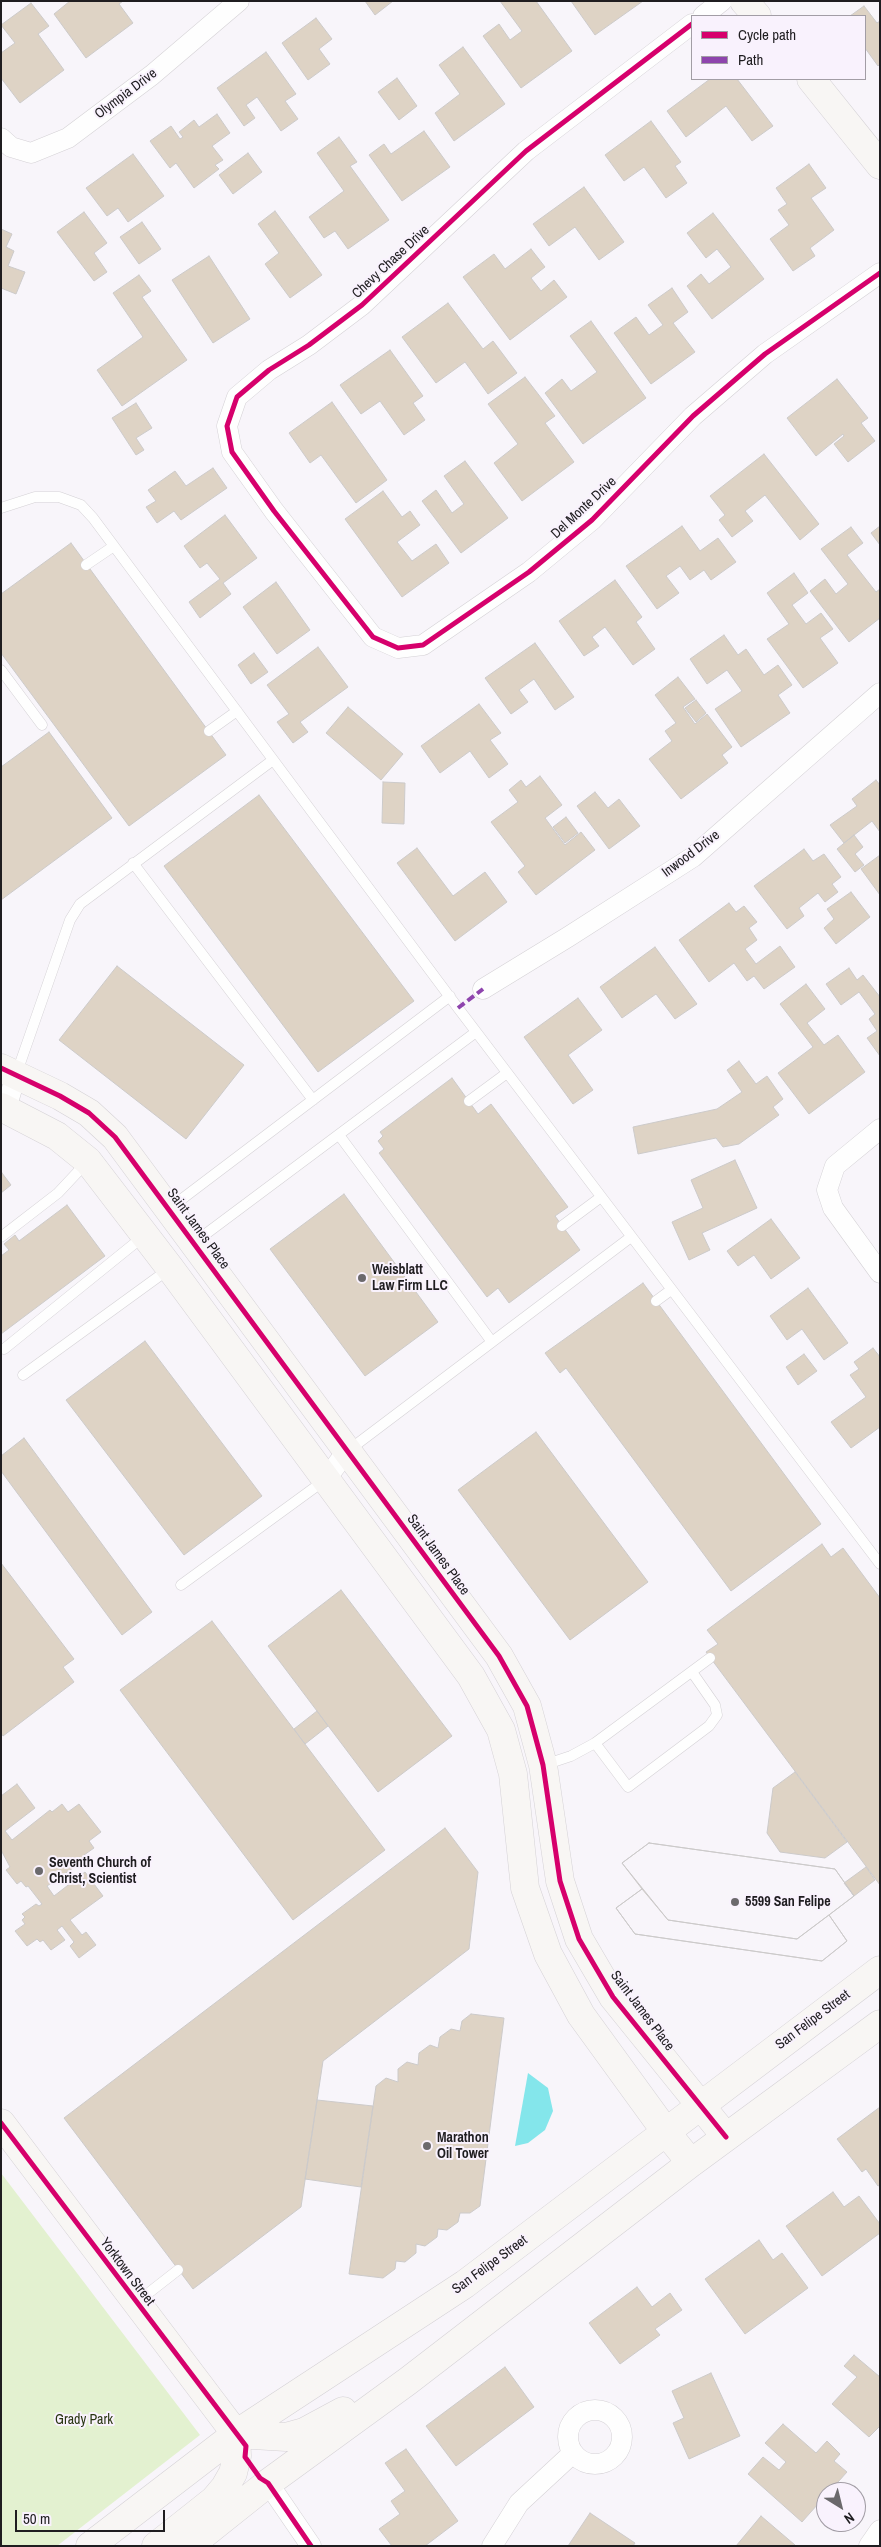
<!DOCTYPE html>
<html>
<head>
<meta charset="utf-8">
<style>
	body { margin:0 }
	#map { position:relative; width:881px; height:2547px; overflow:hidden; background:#f8f5fa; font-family:"Archivo Narrow",sans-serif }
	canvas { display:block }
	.frame { position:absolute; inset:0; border:2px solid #1f1d20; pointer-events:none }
	.legend { position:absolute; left:691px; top:15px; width:175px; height:65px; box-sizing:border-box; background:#f9f2fd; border:1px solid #a29da5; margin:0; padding:6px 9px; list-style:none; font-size:15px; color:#1f1d20 }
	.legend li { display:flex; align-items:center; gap:10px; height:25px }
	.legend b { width:25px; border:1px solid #a29da5 }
	.north { position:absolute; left:816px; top:2482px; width:50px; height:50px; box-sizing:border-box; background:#f9f2fd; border:1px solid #a29da5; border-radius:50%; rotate:144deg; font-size:14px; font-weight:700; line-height:20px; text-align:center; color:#1f1d20 }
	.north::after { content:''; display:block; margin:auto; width:18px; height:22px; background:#6b696c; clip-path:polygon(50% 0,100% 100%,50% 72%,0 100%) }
	.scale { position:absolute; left:15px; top:2510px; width:150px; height:22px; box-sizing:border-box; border:2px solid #1f1d20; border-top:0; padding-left:6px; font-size:15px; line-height:18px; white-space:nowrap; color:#1f1d20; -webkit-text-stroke:4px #f9f2fd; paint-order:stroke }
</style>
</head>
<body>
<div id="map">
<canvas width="881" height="2547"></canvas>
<div class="frame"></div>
<ul class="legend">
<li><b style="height:6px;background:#d6006c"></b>Cycle path</li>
<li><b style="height:6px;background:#8e44ad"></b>Path</li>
</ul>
<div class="north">N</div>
<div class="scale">50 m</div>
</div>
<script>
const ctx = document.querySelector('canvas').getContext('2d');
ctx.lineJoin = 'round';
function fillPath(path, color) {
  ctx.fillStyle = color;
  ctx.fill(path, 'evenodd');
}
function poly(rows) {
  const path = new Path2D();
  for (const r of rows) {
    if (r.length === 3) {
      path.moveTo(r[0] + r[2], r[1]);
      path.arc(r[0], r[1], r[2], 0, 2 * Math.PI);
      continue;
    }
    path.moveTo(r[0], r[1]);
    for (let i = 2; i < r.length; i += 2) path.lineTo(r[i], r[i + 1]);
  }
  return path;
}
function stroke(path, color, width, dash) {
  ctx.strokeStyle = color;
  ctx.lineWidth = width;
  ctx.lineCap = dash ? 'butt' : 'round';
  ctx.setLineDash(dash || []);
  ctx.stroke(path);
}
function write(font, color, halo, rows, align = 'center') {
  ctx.font = font + ' "Archivo Narrow",sans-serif';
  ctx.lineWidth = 4;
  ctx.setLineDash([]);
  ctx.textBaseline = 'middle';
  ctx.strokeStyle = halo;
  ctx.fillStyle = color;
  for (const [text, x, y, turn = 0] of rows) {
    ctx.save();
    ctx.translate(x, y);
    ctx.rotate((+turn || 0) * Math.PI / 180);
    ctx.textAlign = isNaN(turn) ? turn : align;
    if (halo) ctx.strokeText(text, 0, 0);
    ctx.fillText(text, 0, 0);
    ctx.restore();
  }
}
fillPath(poly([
	[1,2173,200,2435,57,2546,1,2546]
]), '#e3f1d0');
fillPath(poly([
	[528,2073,548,2088,553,2111,545,2130,528,2143,515,2146]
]), '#84e6eb');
const building = poly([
	[70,1,123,1,119,4,133,23,86,58,54,14,70,1],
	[365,1,393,1,375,15,365,1],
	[500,1,536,1,572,51,521,88,483,36,499,24,510,40,522,31,500,1],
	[571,1,643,1,595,35,571,1],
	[31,3,49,26,38,34,64,70,20,103,1,78,1,53,15,43,1,25,31,3],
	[864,6,877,23,880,21,880,64,878,66,865,48,865,16,850,16,864,6],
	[316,18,332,39,319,49,330,64,308,80,282,43,316,18],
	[463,47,505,104,454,141,435,113,460,94,439,65,463,47],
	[266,52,296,94,285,101,298,119,281,131,257,97,246,105,255,118,244,126,217,88,266,52],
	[397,78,417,106,399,120,378,92,397,78],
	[710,79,737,79,773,126,752,141,726,106,686,137,667,111,710,79],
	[217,114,230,133,212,146,223,160,215,165,219,169,194,188,176,163,170,168,150,141,171,126,180,139,183,137,179,132,194,120,199,127,217,114],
	[651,121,681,162,675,166,687,183,666,198,644,167,624,181,605,155,651,121],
	[424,131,450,167,402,201,369,155,384,144,391,154,424,131],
	[339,137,357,162,350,166,389,220,348,249,335,231,324,238,309,217,344,191,317,153,339,137],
	[248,153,262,172,233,194,219,175,248,153],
	[133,154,164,196,128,222,118,208,107,216,86,188,133,154],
	[809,164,826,188,811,198,834,230,810,248,815,256,793,271,770,239,789,225,778,210,787,204,776,188,809,164],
	[584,187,624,242,599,260,575,227,549,246,533,224,584,187],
	[275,211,322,275,290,298,265,264,279,253,258,224,275,211],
	[84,212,107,243,94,253,107,272,94,281,57,232,84,212],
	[713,213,764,279,712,319,687,286,701,274,709,284,731,267,717,249,706,258,687,233,713,213],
	[142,222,161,249,139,264,120,237,142,222],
	[1,229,12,234,6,247,14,251,8,266,25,272,16,294,1,288,1,229],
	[531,249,545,267,531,278,541,291,554,280,567,297,510,340,463,277,494,254,505,269,531,249],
	[209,256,250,319,213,343,172,280,209,256],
	[139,275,151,291,142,297,187,360,122,406,97,370,143,337,113,293,139,275],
	[672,288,688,312,673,323,695,352,651,384,614,333,636,317,649,335,663,325,648,305,672,288],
	[448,303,483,349,493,341,517,373,488,394,465,362,436,383,402,337,448,303],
	[591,321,646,398,583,444,545,393,562,379,571,391,597,372,570,336,591,321],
	[390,350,423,396,413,403,425,420,404,435,380,401,361,414,340,385,390,350],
	[525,377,555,416,545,423,574,462,522,501,494,463,518,444,488,404,525,377],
	[837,379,868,418,861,423,875,441,848,462,834,444,844,436,843,434,816,456,787,418,837,379],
	[332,402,387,480,356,503,321,455,310,463,289,433,332,402],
	[136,403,152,428,136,438,144,450,136,455,112,418,136,403],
	[764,454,819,524,800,540,765,495,745,511,753,521,732,537,719,520,725,515,710,496,764,454],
	[465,461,508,518,461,553,422,501,436,490,452,513,464,504,444,476,465,461],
	[213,468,227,488,181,520,174,511,157,523,146,507,156,501,148,490,175,471,186,486,213,468],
	[383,491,402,517,410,511,420,525,397,542,412,561,436,544,449,563,402,597,345,519,383,491],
	[225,515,257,558,223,583,231,594,200,618,189,602,220,579,207,563,200,568,184,546,225,515],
	[682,526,700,551,718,538,736,562,711,580,704,570,690,580,680,566,666,576,679,593,657,609,626,566,682,526],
	[880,526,880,545,871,533,880,526],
	[851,527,863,543,847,555,876,592,880,589,880,618,849,642,810,591,825,579,836,594,848,584,821,549,851,527],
	[71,543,226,755,129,826,1,653,1,594,71,543],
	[794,573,808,593,792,605,806,624,821,613,833,629,820,638,838,663,803,688,767,639,789,624,767,593,794,573],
	[615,580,642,617,636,622,655,649,633,665,605,627,592,637,599,646,584,656,559,621,615,580],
	[276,582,310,630,277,654,243,607,276,582],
	[724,635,738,655,746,649,764,675,778,665,792,685,778,695,790,713,741,747,715,709,742,691,727,670,707,684,690,659,724,635],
	[535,643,574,697,555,710,534,679,519,690,528,702,511,714,485,678,535,643],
	[318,647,348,687,300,722,308,732,293,743,277,722,289,714,267,685,318,647],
	[254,653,268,672,251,684,238,665,254,653],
	[678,677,695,699,683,707,695,724,707,714,732,747,722,755,728,763,681,799,649,759,672,741,665,731,676,723,655,695,678,677],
	[696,700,706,713,696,722,685,708,696,700],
	[479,704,501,733,490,740,508,764,489,778,470,751,440,773,421,746,479,704],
	[348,707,403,754,381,780,326,733,348,707],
	[49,732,112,818,1,900,1,767,49,732],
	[540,776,562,805,545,818,565,845,581,832,595,850,536,895,518,872,525,866,491,822,518,802,509,790,521,780,526,787,540,776],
	[876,780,880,785,880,832,872,821,844,843,830,825,857,806,852,799,876,780],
	[383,782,405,783,404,824,382,823,383,782],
	[595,792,608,808,619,799,640,826,609,849,577,806,595,792],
	[259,795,414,1001,318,1072,164,866,259,795],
	[566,817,578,833,565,843,553,827,566,817],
	[854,835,863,847,855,854,864,865,855,872,837,849,854,835],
	[417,848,453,896,485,872,507,902,455,941,397,863,417,848],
	[804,849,813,861,824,854,841,877,832,884,838,892,825,902,818,893,799,908,804,916,787,929,754,886,804,849],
	[880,855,880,895,861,869,880,855],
	[851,892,870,917,836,944,824,928,834,919,827,909,851,892],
	[729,903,736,912,744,906,757,922,749,928,757,940,745,949,756,964,780,946,795,967,764,989,754,976,747,981,734,963,709,982,679,940,729,903],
	[655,947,697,1004,675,1019,656,994,622,1018,600,987,655,947],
	[117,966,244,1065,186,1139,59,1040,117,966],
	[849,968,857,980,863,975,880,997,880,1056,867,1038,877,1031,869,1019,875,1014,859,992,841,1005,826,984,849,968],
	[806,984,825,1009,807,1023,824,1045,838,1035,865,1072,809,1114,778,1073,813,1047,780,1004,806,984],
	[578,998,602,1030,568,1055,593,1090,573,1104,524,1037,578,998],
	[739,1061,756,1084,767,1076,783,1099,773,1107,779,1115,739,1144,723,1147,716,1138,638,1154,633,1127,717,1109,742,1092,727,1070,739,1061],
	[452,1078,478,1114,491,1104,568,1207,555,1216,580,1250,509,1303,498,1288,487,1297,379,1153,384,1149,378,1141,383,1136,380,1132,452,1078],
	[735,1160,757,1208,702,1233,710,1250,689,1260,672,1222,703,1208,691,1180,735,1160],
	[2,1173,11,1185,1,1193,1,1174,2,1173],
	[344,1194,438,1322,365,1376,270,1249,344,1194],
	[67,1205,105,1256,1,1334,1,1256,9,1250,4,1244,15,1235,19,1241,67,1205],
	[771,1219,800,1258,771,1279,754,1255,738,1266,727,1251,771,1219],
	[643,1283,821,1524,731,1591,566,1368,560,1373,545,1353,643,1283],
	[808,1288,848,1343,824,1360,802,1329,787,1340,770,1316,808,1288],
	[145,1341,262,1496,184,1555,66,1400,145,1341],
	[873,1348,880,1357,880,1427,851,1448,831,1422,866,1397,850,1375,859,1369,854,1362,873,1348],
	[804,1354,817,1371,798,1385,786,1367,804,1354],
	[536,1432,648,1582,570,1640,458,1490,536,1432],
	[24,1438,152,1612,122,1635,1,1471,1,1456,24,1438],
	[822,1544,831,1557,843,1548,880,1598,880,1885,706,1652,718,1644,707,1630,822,1544],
	[1,1563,74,1659,63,1667,74,1682,3,1736,1,1733,1,1563],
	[341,1590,452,1736,378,1792,268,1646,341,1590],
	[212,1621,385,1850,293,1920,120,1690,212,1621],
	[317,1711,328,1726,305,1744,294,1729,317,1711],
	[795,1772,847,1842,825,1858,780,1852,767,1833,773,1788,795,1772],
	[17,1784,35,1808,5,1831,12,1840,50,1810,52,1812,62,1804,68,1812,79,1804,101,1832,89,1841,94,1848,84,1855,86,1859,47,1886,54,1896,85,1872,103,1896,70,1920,82,1935,86,1932,96,1945,79,1958,70,1946,74,1942,62,1926,57,1930,65,1940,51,1950,43,1940,40,1942,37,1939,27,1946,15,1931,25,1924,22,1920,25,1917,22,1914,36,1904,39,1906,42,1904,28,1886,26,1887,21,1881,17,1884,6,1870,10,1867,1,1850,1,1796,17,1784],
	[445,1828,478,1872,469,1949,323,2061,301,2207,193,2289,64,2118,445,1828],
	[649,1843,835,1869,854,1896,829,1915,847,1941,822,1961,635,1934,616,1908,642,1889,622,1863,649,1843],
	[649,1843,835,1869,854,1896,797,1939,668,1920,622,1863,649,1843],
	[866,1867,875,1880,854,1896,844,1883,866,1867],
	[642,1889,668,1920,797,1939,829,1915,847,1941,822,1961,635,1934,616,1908,642,1889],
	[471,2014,504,2018,480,2206,470,2213,460,2213,458,2222,447,2230,438,2229,437,2237,425,2246,416,2244,416,2253,405,2262,396,2261,395,2269,383,2278,349,2274,376,2086,386,2078,398,2082,398,2069,407,2062,418,2065,419,2053,430,2045,438,2048,440,2037,451,2029,460,2031,462,2021,471,2014],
	[317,2100,373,2106,361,2187,305,2179,317,2100],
	[880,2107,880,2185,878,2186,866,2169,862,2172,837,2139,880,2107],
	[833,2192,844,2207,859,2196,880,2224,880,2233,822,2276,786,2226,833,2192],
	[759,2240,773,2260,782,2253,808,2288,745,2334,705,2279,759,2240],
	[637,2287,652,2307,670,2293,682,2310,655,2329,660,2335,620,2364,589,2323,637,2287],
	[854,2355,880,2377,880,2426,869,2437,832,2404,857,2377,844,2366,854,2355],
	[505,2367,534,2407,456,2466,426,2426,505,2367],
	[711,2373,740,2436,689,2459,673,2423,684,2418,672,2391,711,2373],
	[783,2424,816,2453,827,2441,840,2454,834,2461,847,2472,829,2492,826,2492,826,2495,802,2522,748,2474,763,2457,779,2470,786,2462,765,2443,783,2424],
	[406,2449,458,2521,425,2546,392,2546,379,2529,400,2514,391,2501,405,2491,385,2463,406,2449],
	[590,2513,635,2543,633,2546,568,2546,590,2513],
	[761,2516,795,2545,794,2546,736,2546,761,2516]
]);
fillPath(building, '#ded3c5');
stroke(building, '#cccaca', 1);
const lane = poly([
	[1,508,35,497,59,497,81,505,93,518,458,1008,880,1564],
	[86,565,114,546],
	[1,670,42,725],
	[209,731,237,711],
	[133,863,313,1100],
	[16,1075,70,920,80,904,273,760],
	[469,1101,507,1073],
	[339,1135,492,1342],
	[170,1208,450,996],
	[562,1226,601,1197],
	[1,1237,58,1193,87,1162],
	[195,1242,476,1032],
	[656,1301,671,1290],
	[4,1349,145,1235],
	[23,1375,169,1269],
	[349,1450,631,1237],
	[181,1585,325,1480],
	[595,1743,628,1787,709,1726,717,1715,715,1705,692,1672],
	[544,1765,571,1756,595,1743,710,1658],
	[137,2302,178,2270]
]);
const street = poly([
	[703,16,722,1],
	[692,24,526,151,362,305,309,345,269,370,237,397,227,426,232,452,274,511,373,637,398,648,423,645,529,572,592,520,693,416,765,354,880,273],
	[1,138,11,147,31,153,68,138,152,75,239,1],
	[483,989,568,937,693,857,880,693],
	[6,1109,16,1075],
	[880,1129,835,1166,827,1190,833,1208,880,1273],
	[326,1479,347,1451],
	[595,2437,27],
	[268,2483,311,2546],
	[492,2546,519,2503,573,2453],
	[869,2546,880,2530]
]);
const secondary = poly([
	[744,1,757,16],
	[811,79,880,165],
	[1,1068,60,1096,89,1113,115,1137,499,1656,527,1706,543,1765,560,1881,579,1939,613,1997,726,2137],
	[1,1107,57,1136,88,1161,170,1268,471,1676,501,1730,513,1774,525,1888,548,1954,581,2015,666,2132,691,2163],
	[1,2123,236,2434],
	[236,2434,286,2437,304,2432,343,2411],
	[90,2546,236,2434,465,2284,880,1970],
	[156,2546,214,2500,225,2487,233,2473,237,2456,236,2434],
	[189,2546,268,2483,408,2381,691,2163,880,2024]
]);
stroke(lane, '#d4d1d5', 11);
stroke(street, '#d4d1d5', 21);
stroke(secondary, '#d4d1d5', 29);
stroke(lane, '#fefefe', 10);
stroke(street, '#fefefe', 20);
stroke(secondary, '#f8f6f4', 28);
stroke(poly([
	[458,1008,483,989]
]), '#8e44ad', 4, [8, 4]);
stroke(poly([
	[692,24,526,151,362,305,309,345,269,370,237,397,227,426,232,452,274,511,373,637,398,648,423,645,529,572,592,520,693,416,765,354,880,273],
	[1,1068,60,1096,89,1113,115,1137,499,1656,527,1706,543,1765,560,1881,579,1939,613,1997,726,2137],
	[1,2123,246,2446,245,2457,260,2478,268,2483,311,2546]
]), '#d6006c', 5);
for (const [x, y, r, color] of [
	[362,1278,5,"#6b696c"],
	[39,1871,5,"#6b696c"],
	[735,1902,5,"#6b696c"],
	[427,2146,5,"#6b696c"]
]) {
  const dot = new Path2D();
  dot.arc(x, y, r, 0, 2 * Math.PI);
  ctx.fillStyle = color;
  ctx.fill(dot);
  stroke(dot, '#f9f2fd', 2);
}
write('14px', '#1f1d20', '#f9f2fd', [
	["Olympia Drive",126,94,-37],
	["Chevy Chase Drive",391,262,-43],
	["Del Monte Drive",584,508,-43],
	["Inwood Drive",691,854,-37],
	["Saint James Place",198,1229,54],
	["Saint James Place",438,1555,54],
	["Saint James Place",642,2011,53],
	["San Felipe Street",813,2020,-37],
	["San Felipe Street",490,2265,-36],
	["Yorktown Street",127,2272,53]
]);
write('bold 14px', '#1f1d20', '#f9f2fd', [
	["Weisblatt",372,1270],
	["Law Firm LLC",372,1286],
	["Seventh Church of",49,1863],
	["Christ, Scientist",49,1879],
	["5599 San Felipe",745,1902],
	["Marathon",437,2138],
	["Oil Tower",437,2154]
], 'left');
write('14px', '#283511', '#f9f2fd', [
	["Grady Park",84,2420]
]);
</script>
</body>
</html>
